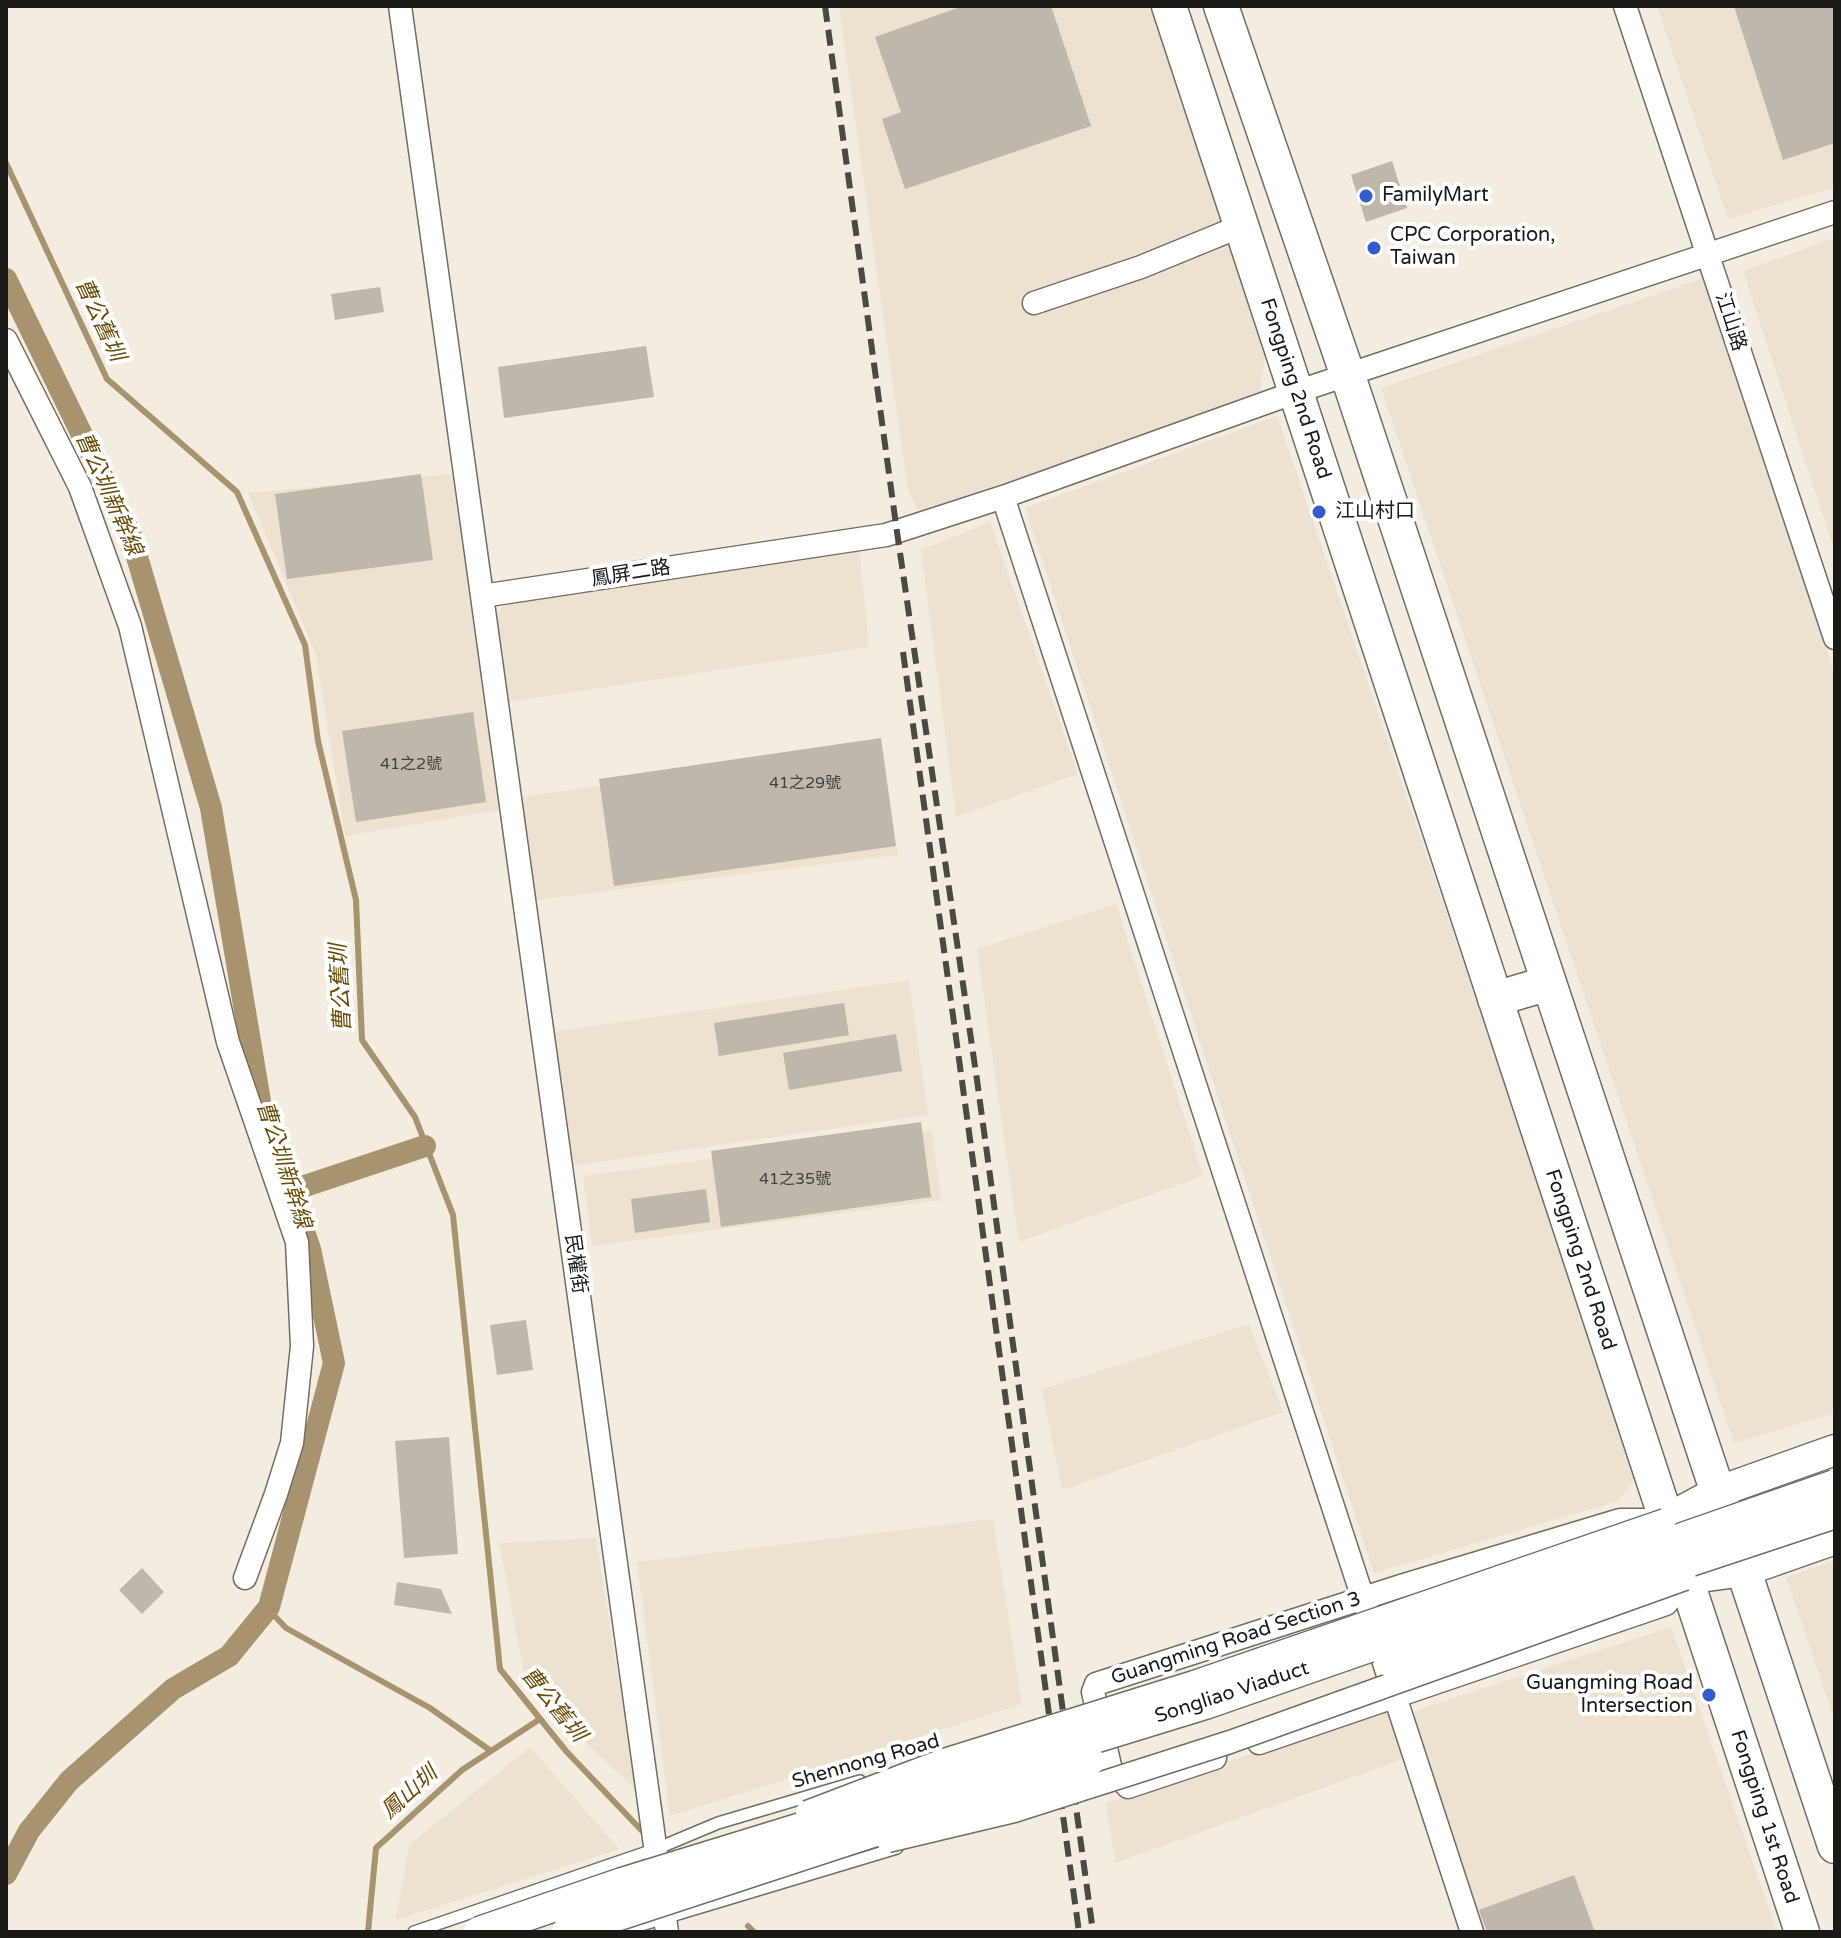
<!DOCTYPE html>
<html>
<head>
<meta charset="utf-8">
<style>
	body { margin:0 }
	#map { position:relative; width:1841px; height:1938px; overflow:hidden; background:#f3ece1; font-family:"Varela Round",sans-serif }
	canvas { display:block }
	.frame { position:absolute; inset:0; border:8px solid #1b1915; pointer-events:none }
</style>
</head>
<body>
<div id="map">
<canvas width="1841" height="1938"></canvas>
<div class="frame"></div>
</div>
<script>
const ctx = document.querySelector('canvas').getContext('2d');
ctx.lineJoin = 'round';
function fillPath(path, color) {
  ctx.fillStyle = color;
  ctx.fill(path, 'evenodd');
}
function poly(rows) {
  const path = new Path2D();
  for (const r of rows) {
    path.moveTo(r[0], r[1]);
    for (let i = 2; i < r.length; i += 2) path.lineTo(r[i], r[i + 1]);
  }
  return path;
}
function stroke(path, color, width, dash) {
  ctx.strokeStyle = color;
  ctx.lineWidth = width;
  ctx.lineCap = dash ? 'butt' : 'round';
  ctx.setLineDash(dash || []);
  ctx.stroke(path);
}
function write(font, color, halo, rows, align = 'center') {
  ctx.font = font + ' "Varela Round","Noto Sans TC",sans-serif';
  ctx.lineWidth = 8;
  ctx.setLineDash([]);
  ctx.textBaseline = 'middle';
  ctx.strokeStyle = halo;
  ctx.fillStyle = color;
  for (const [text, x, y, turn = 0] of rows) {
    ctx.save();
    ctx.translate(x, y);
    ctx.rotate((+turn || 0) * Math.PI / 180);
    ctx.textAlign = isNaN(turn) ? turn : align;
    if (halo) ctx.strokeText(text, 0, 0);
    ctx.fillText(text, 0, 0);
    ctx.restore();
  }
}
fillPath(poly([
	[839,6,1149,6,1266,348,1259,399,918,511,908,489],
	[1657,6,1835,6,1835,187,1728,219],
	[1835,238,1835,553,1743,271],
	[1704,278,1835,674,1835,1413,1734,1443,1381,388],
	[1277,416,1638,1475,1618,1501,1374,1573,1025,508],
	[452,474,499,810,345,836,316,654,248,493],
	[990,522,1078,774,956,817,921,550],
	[859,548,869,647,508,702,497,615,510,597],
	[881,746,898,855,535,900,521,797],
	[1116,904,1203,1176,1019,1242,977,949],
	[909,980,928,1115,571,1166,552,1032],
	[932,1130,941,1200,592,1246,583,1176],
	[1249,1324,1283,1412,1062,1490,1042,1389],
	[993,1519,1022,1704,670,1816,637,1562],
	[596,1538,636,1790,527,1688,499,1543],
	[1835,1561,1835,1721,1786,1577],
	[1671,1627,1777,1932,1485,1932,1412,1712],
	[1391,1706,1406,1758,1115,1863,1106,1803],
	[530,1747,619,1849,396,1920,409,1845]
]), '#ece2cf');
stroke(poly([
	[6,163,107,379,237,492,305,645,318,741,356,900,362,1040,415,1117,453,1215,500,1669,566,1751,645,1834],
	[267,1608,286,1628,430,1708,491,1751],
	[748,1926,754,1932],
	[368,1932,376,1848,462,1770,540,1719]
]), '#a7936e', 6);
stroke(poly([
	[6,279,130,533,211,808,261,1107,269,1128],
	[290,1191,425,1146],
	[6,1874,29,1831,69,1781,173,1689,229,1656,269,1607,334,1363,310,1249,298,1214]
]), '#a7936e', 22);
fillPath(poly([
	[963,6,1051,6,1091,126,905,189,882,119,901,112,875,37],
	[1734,6,1835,6,1835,143,1783,160],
	[1392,161,1407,208,1366,222,1351,175],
	[380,287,384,312,335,320,331,294],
	[646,346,654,397,504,418,498,367],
	[421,474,433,560,287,579,275,494],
	[473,712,486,802,356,822,342,731],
	[881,738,896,846,614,886,599,779],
	[844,1003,849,1035,719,1056,714,1023],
	[896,1034,902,1071,789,1090,783,1053],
	[921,1122,931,1197,721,1227,711,1151],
	[706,1189,710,1222,635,1233,631,1199],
	[526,1320,533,1370,497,1375,490,1325],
	[449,1437,458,1554,404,1558,395,1441],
	[142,1568,164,1592,142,1614,119,1590],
	[397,1582,441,1589,452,1614,394,1605],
	[1574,1875,1595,1932,1487,1932,1479,1910]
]), '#bdb7ac');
const lane = poly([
	[414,1932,656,1849,718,1823,860,1781],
	[618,1932,897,1848]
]);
const street = poly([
	[400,6,482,596,886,535,1003,497,1296,392,1835,212],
	[1625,6,1835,638],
	[1034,303,1141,267,1241,226],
	[6,340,80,487,130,626,228,1042,297,1242,302,1346,292,1443,276,1494,245,1578],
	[1003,497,1472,1932],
	[482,596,667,1932],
	[1259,1743,1666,1604,1685,1579],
	[1215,1758,1128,1787,1111,1770,1093,1692,1096,1684,1401,1586,1620,1520,1660,1520]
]);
const secondary = poly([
	[1665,1520,1717,1492,1835,1450],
	[1685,1579,1744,1571,1835,1539]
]);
const primary = poly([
	[1169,6,1802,1932],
	[1221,6,1348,376,1835,1846],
	[1495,999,1549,983]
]);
stroke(lane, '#736d63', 14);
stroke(street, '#736d63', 25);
stroke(secondary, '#736d63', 33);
stroke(primary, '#736d63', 37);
stroke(lane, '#fff', 11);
stroke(street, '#fff', 22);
stroke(secondary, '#fff', 30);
stroke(primary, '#fff', 34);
stroke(poly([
	[825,6,897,532,977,1080,1093,1932],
	[903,652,1079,1932]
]), '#4c4943', 6, [16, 8]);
const streetBridge = poly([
	[807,1812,941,1761,1194,1682,1665,1520],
	[888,1841,1014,1811,1230,1742,1685,1579]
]);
const secondaryBridge = poly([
	[1389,1661,1835,1513],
	[479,1932,622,1883,1205,1704,1835,1485],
	[567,1932,1089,1761]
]);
stroke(streetBridge, '#736d63', 25, []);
stroke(secondaryBridge, '#736d63', 33, []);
stroke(streetBridge, '#fff', 22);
stroke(secondaryBridge, '#fff', 30);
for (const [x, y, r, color] of [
	[1366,196,8,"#365bcc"],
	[1374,248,8,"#365bcc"],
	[1319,512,8,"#365bcc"],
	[1709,1695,8,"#365bcc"]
]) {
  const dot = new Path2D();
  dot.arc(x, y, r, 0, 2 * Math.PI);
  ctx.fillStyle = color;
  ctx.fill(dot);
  stroke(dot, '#fff', 3);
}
write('16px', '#44403b', null, [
	["41之2號",411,765],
	["41之29號",805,784],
	["41之35號",795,1180]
]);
write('20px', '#1b1915', '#fff', [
	["FamilyMart",1382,196],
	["CPC Corporation,",1390,236],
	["Taiwan",1390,259],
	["江山村口",1335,512],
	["Guangming Road",1693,1684,"right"],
	["Intersection",1693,1707,"right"]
], 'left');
write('20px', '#1b1915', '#fff', [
	["江山路",1730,322,72],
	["Fongping 2nd Road",1295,389,72],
	["鳳屏二路",631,574,-9],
	["Fongping 2nd Road",1580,1260,72],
	["民權街",575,1264,82],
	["Guangming Road Section 3",1236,1639,-18],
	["Songliao Viaduct",1232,1693,-18],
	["Shennong Road",866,1762,-16],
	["Fongping 1st Road",1764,1817,72]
]);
write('italic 22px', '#6b4e0a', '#fff', [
	["曹公舊圳",99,320,65],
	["曹公圳新幹線",108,494,66],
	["曹公舊圳",342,988,-93],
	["曹公圳新幹線",283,1165,72],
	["曹公舊圳",553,1705,51],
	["鳳山圳",410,1793,-42]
]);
</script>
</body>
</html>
